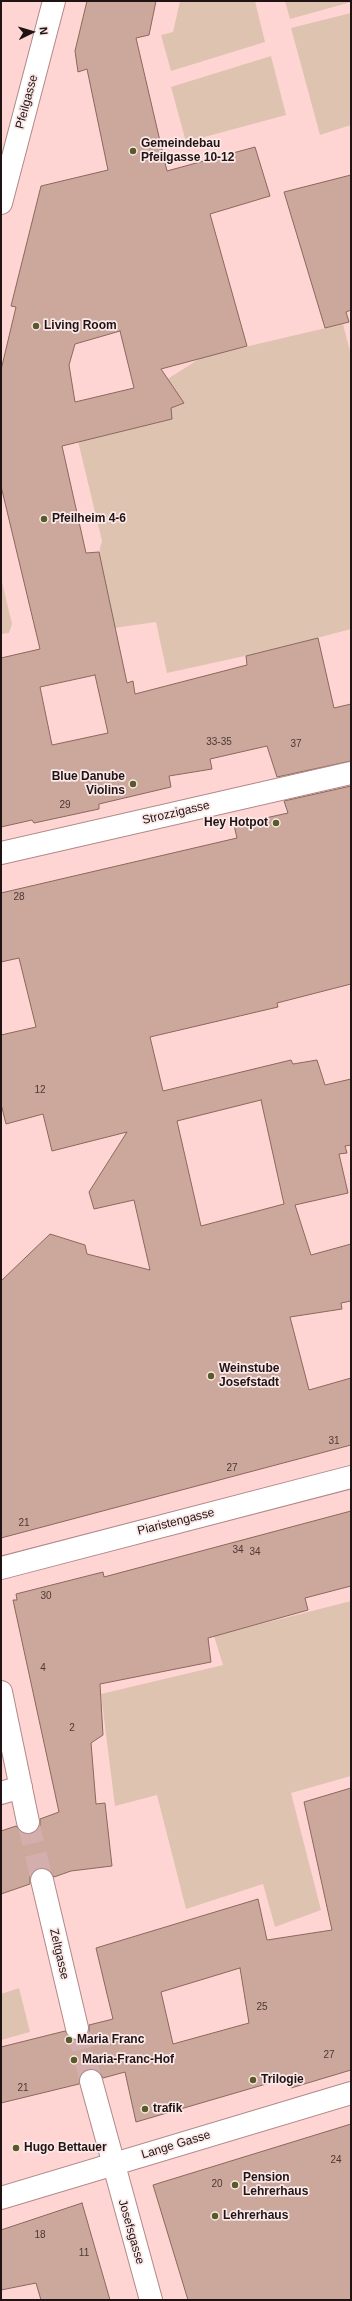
<!DOCTYPE html>
<html>
<head>
<meta charset="utf-8">
<style>
	body { margin:0 }
	#map { position:relative; width:352px; height:2301px; overflow:hidden; background:#ffd5d3; font-family:Arial,sans-serif }
	canvas { display:block }
	.frame { position:absolute; inset:0; border:2px solid #211313; pointer-events:none }
	.north { position:absolute; left:12px; top:12px; width:40px; height:40px; -webkit-text-stroke:3px #fae9e8; paint-order:stroke; rotate:85deg; font-size:11px; font-weight:700; line-height:16px; text-align:center; color:#211313 }
	.north::after { content:''; display:block; margin:auto; width:14px; height:18px; background:#211313; clip-path:polygon(50% 0,100% 100%,50% 72%,0 100%) }
</style>
</head>
<body>
<div id="map">
<canvas width="352" height="2301"></canvas>
<div class="frame"></div>
<div class="north">N</div>
</div>
<script>
const ctx = document.querySelector('canvas').getContext('2d');
ctx.lineJoin = 'round';
function fillPath(path, color) {
  ctx.fillStyle = color;
  ctx.fill(path, 'evenodd');
}
function poly(rows) {
  const path = new Path2D();
  for (const r of rows) {
    path.moveTo(r[0], r[1]);
    for (let i = 2; i < r.length; i += 2) path.lineTo(r[i], r[i + 1]);
  }
  return path;
}
function stroke(path, color, width, dash) {
  ctx.strokeStyle = color;
  ctx.lineWidth = width;
  ctx.lineCap = dash ? 'butt' : 'round';
  ctx.setLineDash(dash || []);
  ctx.stroke(path);
}
function write(font, color, halo, rows, align = 'center') {
  ctx.font = font + ' Arial,sans-serif';
  ctx.lineWidth = 3.5;
  ctx.setLineDash([]);
  ctx.textBaseline = 'middle';
  ctx.strokeStyle = halo;
  ctx.fillStyle = color;
  for (const [text, x, y, turn = 0] of rows) {
    ctx.save();
    ctx.translate(x, y);
    ctx.rotate((+turn || 0) * Math.PI / 180);
    ctx.textAlign = isNaN(turn) ? turn : align;
    if (halo) ctx.strokeText(text, 0, 0);
    ctx.fillText(text, 0, 0);
    ctx.restore();
  }
}
fillPath(poly([
	[180,1,255,1,265,42,171,71,161,35,173,32],
	[285,1,351,1,351,2,290,19],
	[351,13,351,125,320,135,291,28],
	[271,56,286,115,186,142,171,87],
	[343,324,351,355,351,629,272,650,167,673,156,622,114,628,99,552,102,541,77,437,82,441,171,419,163,382,202,357],
	[1,578,12,624,9,633,1,634],
	[351,1601,351,1776,291,1793,321,1910,275,1927,263,1884,186,1909,157,1795,115,1806,101,1694,223,1665,214,1636],
	[19,1988,30,2032,1,2040,1,1994]
]), '#dec3b0');
const building = poly([
	[87,1,156,1,149,35,136,38,167,171,255,147,270,196,210,214,247,346,161,369,184,403,171,408,172,419,62,446,86,553,99,552,127,683,133,681,135,694,247,665,246,656,318,638,334,708,351,704,351,761,277,777,267,746,210,759,212,769,169,776,171,787,99,804,99,809,34,823,32,820,1,827,1,658,40,649,1,486,1,370,16,307,11,306,41,186,108,170,87,69,78,72,75,51,87,1],
	[120,331,134,388,75,402,69,365,75,344,120,331],
	[95,675,108,733,52,745,40,687,95,675],
	[351,175,351,310,346,312,349,322,325,328,284,192,351,175],
	[351,786,351,984,277,1003,278,1007,150,1037,163,1091,291,1060,293,1064,317,1060,325,1085,351,1079,351,1145,345,1146,347,1153,339,1154,348,1193,295,1205,311,1255,351,1244,351,1301,341,1303,342,1309,290,1317,309,1390,351,1378,351,1445,1,1538,1,1281,50,1234,85,1245,87,1254,150,1270,134,1200,94,1209,89,1192,127,1132,52,1151,43,1114,6,1124,1,1104,1,1035,36,1027,19,958,1,962,1,893,237,838,234,825,288,813,284,801,351,786],
	[261,1100,284,1204,201,1226,177,1121,261,1100],
	[351,1511,351,1586,305,1598,308,1610,208,1638,211,1662,100,1684,103,1735,91,1743,96,1804,105,1803,112,1866,71,1871,54,1877,46,1868,39,1868,30,1876,30,1884,1,1894,1,1831,16,1826,24,1834,31,1834,40,1826,40,1819,59,1812,13,1600,17,1600,16,1594,103,1572,104,1577,351,1511],
	[351,1788,351,2070,291,2088,290,2077,136,2122,125,2072,103,2078,99,2072,88,2069,82,2073,79,2084,1,2103,1,2047,65,2031,73,2040,80,2040,89,2032,89,2025,113,2019,96,1948,258,1899,267,1940,332,1930,304,1802,351,1788],
	[240,1968,249,2023,173,2044,161,1992,240,1968],
	[351,2124,351,2300,188,2300,153,2185,351,2124],
	[82,2203,110,2300,41,2300,36,2283,1,2290,1,2230,82,2203]
]);
fillPath(building, '#cba79c');
stroke(building, '#8a685d', 1);
stroke(poly([
	[28,1822,42,1880],
	[77,2028,91,2081]
]), '#d3aead', 22, [22, 11]);
const minor = poly([
	[1,203,54,1],
	[1,853,351,773],
	[1,1568,351,1477],
	[1,1692,28,1822],
	[1,1793,21,1787],
	[42,1880,77,2028],
	[91,2081,151,2300],
	[1,2198,351,2093]
]);
stroke(minor, '#b08988', 24);
stroke(minor, '#fff', 22);
for (const [x, y, r, color] of [
	[133,151,4,"#585a27"],
	[36,326,4,"#585a27"],
	[44,519,4,"#585a27"],
	[133,784,4,"#585a27"],
	[276,823,4,"#585a27"],
	[211,1376,4,"#585a27"],
	[69,2040,4,"#585a27"],
	[74,2060,4,"#585a27"],
	[253,2080,4,"#585a27"],
	[145,2109,4,"#585a27"],
	[16,2148,4,"#585a27"],
	[235,2185,4,"#585a27"],
	[215,2216,4,"#585a27"]
]) {
  const dot = new Path2D();
  dot.arc(x, y, r, 0, 2 * Math.PI);
  ctx.fillStyle = color;
  ctx.fill(dot);
  stroke(dot, '#fae9e8', 1.5);
}
write('10px', '#4c3835', null, [
	["33-35",219,742],
	["37",296,744],
	["29",65,805],
	["28",19,897],
	["12",40,1090],
	["31",334,1441],
	["27",232,1468],
	["21",24,1523],
	["34",238,1550],
	["34",255,1552],
	["30",46,1596],
	["4",43,1668],
	["2",72,1728],
	["25",262,2007],
	["27",329,2055],
	["21",23,2088],
	["24",336,2160],
	["20",217,2184],
	["18",40,2235],
	["11",84,2253]
]);
write('12px', '#211313', '#fae9e8', [
	["Pfeilgasse",27,102,-75],
	["Strozzigasse",176,813,-13],
	["Piaristengasse",176,1522,-14],
	["Zeltgasse",59,1954,77],
	["Lange Gasse",176,2145,-17],
	["Josefsgasse",131,2232,74]
]);
write('bold 12px', '#211313', '#fae9e8', [
	["Gemeindebau",141,144],
	["Pfeilgasse 10-12",141,158],
	["Living Room",44,326],
	["Pfeilheim 4-6",52,519],
	["Blue Danube",125,777,"right"],
	["Violins",125,791,"right"],
	["Hey Hotpot",268,823,"right"],
	["Weinstube",219,1369],
	["Josefstadt",219,1383],
	["Maria Franc",77,2040],
	["Maria-Franc-Hof",82,2060],
	["Trilogie",261,2080],
	["trafik",153,2109],
	["Hugo Bettauer",24,2148],
	["Pension",243,2178],
	["Lehrerhaus",243,2192],
	["Lehrerhaus",223,2216]
], 'left');
</script>
</body>
</html>
